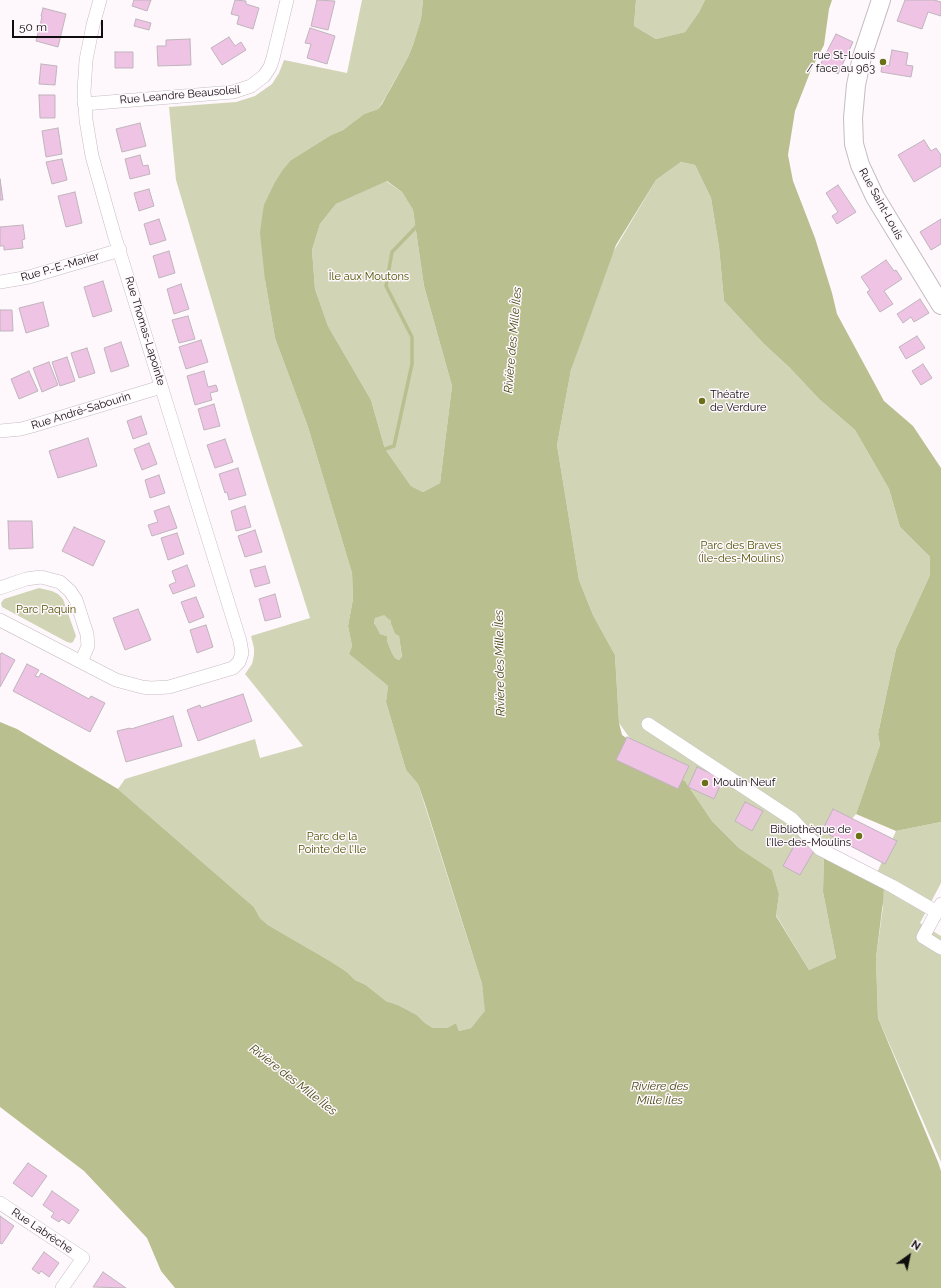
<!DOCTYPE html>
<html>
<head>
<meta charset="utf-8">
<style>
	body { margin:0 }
	#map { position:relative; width:941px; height:1288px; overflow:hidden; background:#fef8fc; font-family:Raleway,sans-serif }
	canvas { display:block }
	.north { position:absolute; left:889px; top:1236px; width:40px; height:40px; -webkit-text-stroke:3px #fef8fc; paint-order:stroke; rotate:33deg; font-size:11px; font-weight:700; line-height:16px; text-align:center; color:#100d0f }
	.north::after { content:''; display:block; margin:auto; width:14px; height:18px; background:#100d0f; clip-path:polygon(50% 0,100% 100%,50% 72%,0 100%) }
	.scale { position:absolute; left:12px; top:20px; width:91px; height:18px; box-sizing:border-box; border:2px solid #100d0f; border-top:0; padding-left:5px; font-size:12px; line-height:14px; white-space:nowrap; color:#100d0f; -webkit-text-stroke:3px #fef8fc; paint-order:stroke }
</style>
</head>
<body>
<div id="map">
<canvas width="941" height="1288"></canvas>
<div class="north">N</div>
<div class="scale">50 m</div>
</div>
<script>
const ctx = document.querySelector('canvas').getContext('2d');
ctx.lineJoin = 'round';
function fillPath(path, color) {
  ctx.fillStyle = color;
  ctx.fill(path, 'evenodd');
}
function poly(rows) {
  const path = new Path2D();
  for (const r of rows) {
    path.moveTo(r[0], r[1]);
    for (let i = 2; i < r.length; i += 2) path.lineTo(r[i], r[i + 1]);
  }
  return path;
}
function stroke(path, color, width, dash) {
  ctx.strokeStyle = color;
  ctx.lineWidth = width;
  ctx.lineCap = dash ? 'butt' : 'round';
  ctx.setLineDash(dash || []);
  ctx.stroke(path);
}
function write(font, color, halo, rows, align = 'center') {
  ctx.font = font + ' Raleway,sans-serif';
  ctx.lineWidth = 3;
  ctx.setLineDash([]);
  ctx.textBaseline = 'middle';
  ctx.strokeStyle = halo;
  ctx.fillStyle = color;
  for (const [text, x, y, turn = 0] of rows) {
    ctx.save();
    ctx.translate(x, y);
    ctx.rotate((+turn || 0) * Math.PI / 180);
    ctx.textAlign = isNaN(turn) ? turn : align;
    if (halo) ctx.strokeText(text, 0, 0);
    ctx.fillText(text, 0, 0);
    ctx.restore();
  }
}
fillPath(poly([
	[362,0,423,0,421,19,413,45,408,57,391,87,387,95,378,109,364,114,343,130,331,135,291,160,265,280,275,338,308,427,352,573,353,599,348,626,352,646,349,654,388,686,386,702,406,770,418,784,482,984,486,1011,471,1028,459,1031,456,1023,447,1028,433,1028,425,1023,417,1015,398,1005,386,1001,366,985,355,980,347,972,330,961,268,925,260,918,254,907,118,789,125,779,255,739,260,758,303,746,245,674,252,664,254,655,254,648,251,636,310,618,251,432,176,180,169,107,236,102,255,96,272,84,279,73,284,60,347,73],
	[636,0,705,0,699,12,685,32,656,39,634,26],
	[681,162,695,165,711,198,719,247,724,301,764,344,790,368,819,399,855,430,889,489,900,527,930,557,930,575,896,649,878,734,880,745,856,814,824,852,823,892,836,958,809,970,776,915,779,894,772,870,739,848,712,821,685,781,644,758,619,723,615,655,593,615,579,580,557,445,571,370,609,259,656,180],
	[386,181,402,192,413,210,424,286,452,386,440,483,423,492,411,486,385,449,371,400,328,326,315,289,312,250,320,224,336,204],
	[39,588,52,591,58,594,63,599,76,636,73,642,71,643,67,642,2,607,1,603,4,599],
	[379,615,384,615,388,617,391,621,391,624,395,634,399,636,402,658,399,660,395,658,392,653,387,641,387,636,380,634,375,627,374,621,375,618],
	[941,822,941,883,920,923,941,936,941,1162,878,1018,876,958,883,907,875,877,896,831]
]), '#d1d5b6');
fillPath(poly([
	[423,0,636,0,634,26,656,39,685,32,699,12,705,0,832,0,829,9,824,45,811,70,795,111,788,155,793,181,815,238,832,293,837,314,884,401,913,426,941,468,941,822,896,831,856,814,880,745,878,734,896,649,930,575,930,557,900,527,889,489,855,430,819,399,790,368,764,344,724,301,719,247,711,198,695,165,681,162,656,180,616,245,571,370,557,445,579,580,593,615,615,655,619,723,622,735,632,742,644,758,685,781,712,821,739,848,772,870,779,894,776,916,809,970,836,958,823,892,824,852,884,882,883,902,876,958,878,1018,938,1162,941,1171,941,1288,175,1288,161,1271,147,1238,84,1171,0,1107,0,722,17,729,118,789,254,907,260,918,268,925,330,961,347,972,355,980,366,985,386,1001,398,1005,417,1015,425,1023,433,1028,447,1028,456,1023,459,1031,471,1028,485,1011,482,984,425,804,418,784,406,770,386,702,388,686,349,654,352,646,348,626,353,599,352,573,308,427,275,338,265,280,260,233,262,217,264,205,274,184,282,171,291,160,331,135,343,130,364,114,378,109,382,104,408,57,413,45,421,19],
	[387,181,402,192,413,210,424,286,452,386,440,483,423,492,411,486,385,449,371,400,328,326,315,289,312,250,320,224,336,204],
	[384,615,391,621,391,624,395,634,399,636,402,657,399,660,395,658,392,653,387,641,387,636,380,634,374,623,375,618]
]), '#babf90');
stroke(poly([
	[385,449,394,446,412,364,412,337,386,286,392,252,417,226]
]), '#babf90', 3.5);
const building = poly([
	[134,0,151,0,147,11,132,6,134,0],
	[235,0,246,1,246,4,259,8,253,29,237,24,239,16,231,14,235,0],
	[317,0,335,1,328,30,311,26,317,0],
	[905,0,934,0,941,2,941,16,928,12,922,29,897,21,905,0],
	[43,8,66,14,58,47,36,41,42,17,41,16,43,8],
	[136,19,151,23,149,30,134,26,136,19],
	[310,28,335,36,327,64,307,58,311,44,305,43,310,28],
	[836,34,853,42,838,74,820,65,836,34],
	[229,37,235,46,241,42,246,50,222,65,211,48,229,37],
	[190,39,191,65,158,66,157,46,166,46,166,40,190,39],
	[892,50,908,53,906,65,913,66,911,77,881,72,882,65,889,66,892,50],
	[115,52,133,52,133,68,115,68,115,52],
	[41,64,57,66,55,85,39,84,41,64],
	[39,95,55,95,55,118,40,118,39,95],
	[140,123,146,146,122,152,116,129,140,123],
	[58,128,62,154,46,157,42,131,58,128],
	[924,140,931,151,936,148,941,155,941,166,914,182,898,155,924,140],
	[140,155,143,166,148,165,150,174,130,179,125,159,140,155],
	[62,159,67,180,52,184,46,162,62,159],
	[0,179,3,200,0,200,0,179],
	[838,185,856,212,837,224,832,216,838,212,826,193,838,185],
	[149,189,154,206,139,211,134,193,149,189],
	[75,192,82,223,66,227,58,196,75,192],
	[159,219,166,240,150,245,144,224,159,219],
	[941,219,941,244,931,250,920,232,941,219],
	[23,225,25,239,22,240,23,248,4,250,4,246,0,246,0,227,23,225],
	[169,251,175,273,159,278,153,256,169,251],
	[886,260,894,271,896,270,902,279,884,291,893,304,880,312,867,292,870,290,861,277,886,260],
	[103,281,112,311,93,317,84,287,103,281],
	[181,284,189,309,174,314,167,289,181,284],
	[920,299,929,313,914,322,911,317,903,323,897,314,920,299],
	[43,302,49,326,26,333,19,308,43,302],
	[0,310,12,310,13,331,0,331,0,310],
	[188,316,195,339,179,343,172,320,188,316],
	[917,336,925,348,906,359,899,347,917,336],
	[201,340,208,362,186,369,179,347,201,340],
	[121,342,129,366,111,372,104,348,121,342],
	[87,348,95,373,79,378,71,353,87,348],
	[67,357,75,381,60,386,52,362,67,357],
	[49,362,58,385,42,392,33,368,49,362],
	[923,364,932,378,921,385,912,371,923,364],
	[29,371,38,391,19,399,11,379,29,371],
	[204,371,208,387,216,385,218,391,210,393,212,400,195,405,187,376,204,371],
	[214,404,220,426,204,430,198,409,214,404],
	[141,416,147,434,133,439,127,421,141,416],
	[88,438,97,466,58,478,49,451,88,438],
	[225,439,233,462,215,468,207,445,225,439],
	[149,443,157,464,142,470,134,449,149,443],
	[238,468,246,495,229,500,227,492,225,493,219,474,238,468],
	[159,475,165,493,150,498,145,480,159,475],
	[169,506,177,528,152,536,148,525,158,522,154,511,169,506],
	[245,506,251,527,236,531,231,511,245,506],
	[8,521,32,521,33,548,9,549,8,521],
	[74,527,105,541,93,566,62,551,74,527],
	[255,530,262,552,245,557,238,536,255,530],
	[177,533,184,554,168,560,161,538,177,533],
	[187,565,195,586,173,594,169,585,176,582,172,571,187,565],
	[265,566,270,583,255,587,250,570,265,566],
	[275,594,281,617,265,621,259,599,275,594],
	[196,597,204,617,189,623,181,602,196,597],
	[138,609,151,640,125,650,113,618,138,609],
	[206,625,213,647,197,653,190,630,206,625],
	[2,653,15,660,0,687,0,654,2,653],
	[27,664,39,670,35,676,39,677,41,673,89,699,91,696,105,703,90,732,13,691,27,664],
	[243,694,252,721,198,741,187,710,200,705,201,708,243,694],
	[173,716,182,746,126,762,117,731,130,728,131,729,173,716],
	[627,737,689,766,678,789,616,760,627,737],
	[697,767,723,779,714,799,688,787,697,767],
	[745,802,763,811,752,831,735,821,745,802],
	[833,809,897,841,885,864,822,831,833,809],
	[798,839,815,849,800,875,783,866,798,839],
	[28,1163,47,1176,32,1197,13,1183,28,1163],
	[52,1191,79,1210,69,1224,62,1219,59,1222,51,1217,54,1213,43,1205,52,1191],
	[0,1216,14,1226,2,1244,0,1243,0,1216],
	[44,1252,59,1263,49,1277,41,1271,39,1274,32,1269,44,1252],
	[103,1272,126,1288,93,1287,103,1272]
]);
fillPath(building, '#eec3e3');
stroke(building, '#bfb5bc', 1);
const street = poly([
	[84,104,233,92,251,86,264,76,270,67,273,58,287,0],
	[0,282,29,277,120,250],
	[0,431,21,429,32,426,161,387],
	[0,588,26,579,41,577,60,582,70,591,76,600,87,634,88,646,81,662],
	[0,620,116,680,142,687,151,688,169,687,233,668,239,662,242,653,240,641,114,234,92,156,86,120,84,91,86,60,93,25,100,0],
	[648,724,792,819,820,849,892,886,937,912],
	[941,904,923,937,941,948],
	[0,1203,83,1258,62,1288]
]);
const secondary = poly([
	[881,0,862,57,856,85,853,118,854,144,860,165,875,197,941,305]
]);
stroke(street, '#c6bcc3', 14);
stroke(secondary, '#c6bcc3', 20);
stroke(street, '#fff', 13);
stroke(secondary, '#fff', 18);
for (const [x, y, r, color] of [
	[883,62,4,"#6a7016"],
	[702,401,4,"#6a7016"],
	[705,783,4,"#6a7016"],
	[859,836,4,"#6a7016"]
]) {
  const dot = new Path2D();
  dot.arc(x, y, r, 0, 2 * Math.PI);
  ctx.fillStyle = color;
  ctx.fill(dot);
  stroke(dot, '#fef8fc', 1.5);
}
write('11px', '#100d0f', '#fef8fc', [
	["rue St-Louis",875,56],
	["/ face au 963",875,69],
	["Théatre",710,395,"left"],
	["de Verdure",710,408,"left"],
	["Moulin Neuf",713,783,"left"],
	["Bibliothèque de",851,830],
	["l'Ile-des-Moulins",851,843]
], 'right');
write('11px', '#100d0f', '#fef8fc', [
	["Rue Leandre Beausoleil",180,95,-5],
	["Rue Saint-Louis",881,204,61],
	["Rue P.-E.-Marier",60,267,-16],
	["Rue Thomas-Lapointe",145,331,73],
	["Rue André-Sabourin",81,411,-17],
	["Rue Labrèche",42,1231,34]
]);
write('11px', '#4f5300', '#fef8fc', [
	["Île aux Moutons",369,277],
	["Parc des Braves",741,546],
	["(Île-des-Moulins)",741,559],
	["Parc Paquin",46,610],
	["Parc de la",332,837],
	["Pointe de l'Ile",332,850]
]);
write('italic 12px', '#474b13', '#fef8fc', [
	["Rivière des Mille Îles",513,340,-85],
	["Rivière des Mille Îles",500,663,-91],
	["Rivière des Mille Îles",293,1080,38],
	["Rivière des",660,1086],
	["Mille Îles",660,1100]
]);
</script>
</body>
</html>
